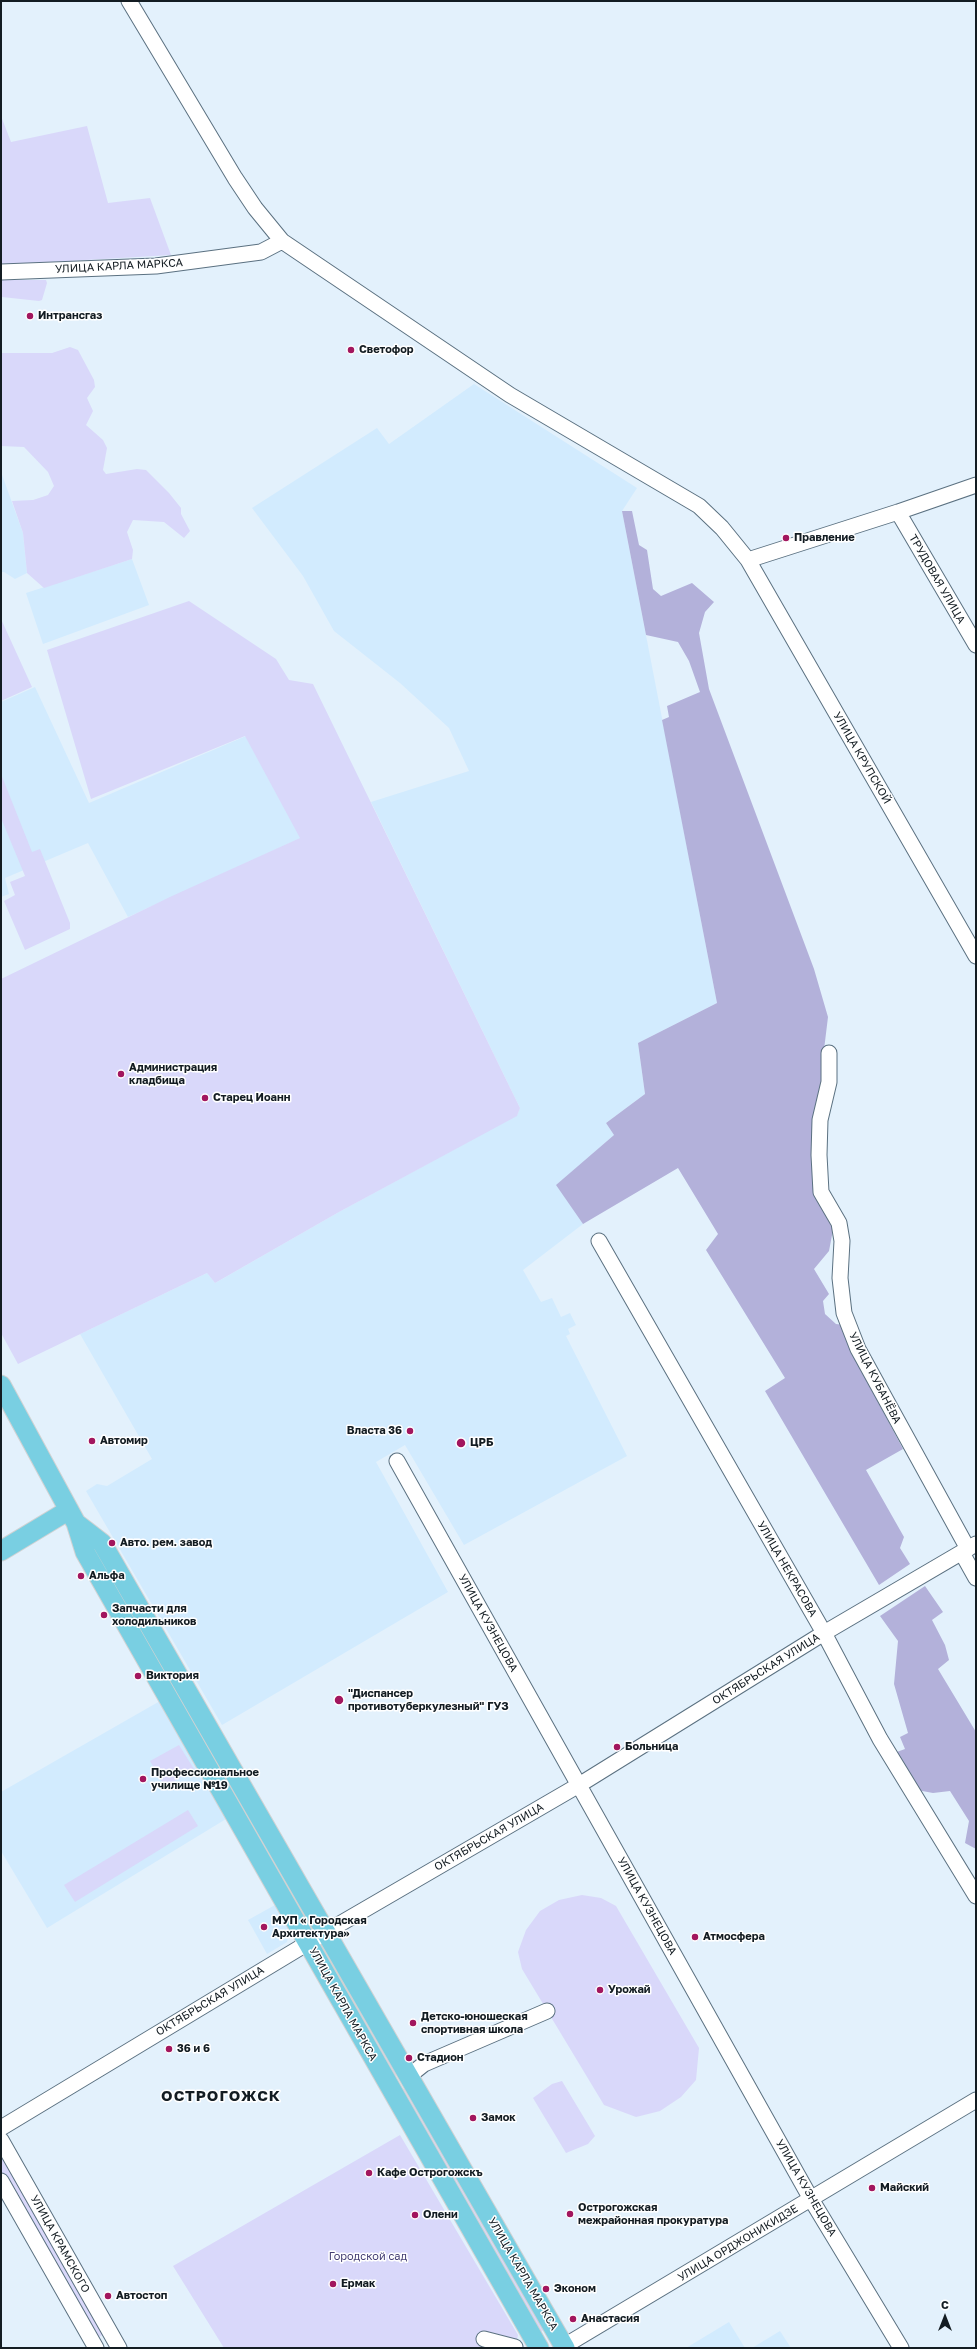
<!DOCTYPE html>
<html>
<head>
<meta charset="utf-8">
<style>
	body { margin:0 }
	#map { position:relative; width:977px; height:2349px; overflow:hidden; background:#e3f1fc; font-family:"Golos Text",sans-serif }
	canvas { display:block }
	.frame { position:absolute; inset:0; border:2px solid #131c22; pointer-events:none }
	.north { position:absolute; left:925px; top:2297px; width:40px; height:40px; -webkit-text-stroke:3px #fff; paint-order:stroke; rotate:0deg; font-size:11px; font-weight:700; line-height:16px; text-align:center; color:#131c22 }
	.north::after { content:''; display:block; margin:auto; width:14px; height:18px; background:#131c22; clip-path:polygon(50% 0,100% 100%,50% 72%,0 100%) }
</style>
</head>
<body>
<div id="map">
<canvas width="977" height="2349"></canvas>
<div class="frame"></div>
<div class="north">С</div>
</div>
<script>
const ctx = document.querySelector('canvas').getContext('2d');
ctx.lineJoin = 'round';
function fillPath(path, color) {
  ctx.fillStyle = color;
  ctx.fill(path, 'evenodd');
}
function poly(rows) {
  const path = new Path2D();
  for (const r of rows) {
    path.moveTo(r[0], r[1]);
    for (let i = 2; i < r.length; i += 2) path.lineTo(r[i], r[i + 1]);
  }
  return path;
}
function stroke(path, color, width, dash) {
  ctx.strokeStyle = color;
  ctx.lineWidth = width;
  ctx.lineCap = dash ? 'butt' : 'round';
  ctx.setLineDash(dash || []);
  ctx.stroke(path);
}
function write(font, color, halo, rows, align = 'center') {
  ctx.font = font + ' "Golos Text",sans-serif';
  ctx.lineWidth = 3;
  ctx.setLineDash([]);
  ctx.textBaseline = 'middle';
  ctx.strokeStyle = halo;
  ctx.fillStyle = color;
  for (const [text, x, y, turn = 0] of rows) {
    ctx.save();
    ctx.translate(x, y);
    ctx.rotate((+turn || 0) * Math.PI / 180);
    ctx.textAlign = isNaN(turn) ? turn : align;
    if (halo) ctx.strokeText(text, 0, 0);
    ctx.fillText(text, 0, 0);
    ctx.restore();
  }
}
fillPath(poly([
	[474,384,637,488,622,511,717,1003,638,1043,645,1094,606,1123,614,1135,557,1185,583,1224,523,1270,541,1302,552,1298,561,1317,570,1313,576,1325,568,1329,570,1334,566,1336,627,1456,464,1545,405,1445,376,1462,448,1592,222,1725,86,1491,97,1484,107,1486,152,1459,80,1334,207,1273,215,1283,339,1212,517,1115,520,1108,371,802,469,771,449,728,400,683,334,631,303,576,252,508,377,428,389,444],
	[1,472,23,533,27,573,15,579,4,572,1,572],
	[132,559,149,605,43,644,26,593],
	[35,687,89,803,246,736,301,838,128,917,88,843,5,878,9,894,1,897,1,702],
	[160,1701,226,1819,47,1928,1,1851,1,1792],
	[275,1905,290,1931,287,1942,267,1954,248,1920],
	[729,2322,745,2348,686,2348],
	[780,2331,791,2348,752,2348]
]), '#d2ebfe');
fillPath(poly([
	[1,116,11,142,87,126,108,203,150,198,171,255,1,265],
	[1,280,46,280,47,283,42,300,39,301,2,297],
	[70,347,78,350,94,380,95,387,87,398,93,411,86,425,103,440,107,448,103,470,106,474,137,469,146,470,169,493,181,508,181,514,190,531,184,538,164,522,133,520,127,532,133,550,132,559,44,588,27,573,23,533,12,501,33,500,48,495,54,486,48,472,24,447,1,446,1,353,52,353],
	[189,601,276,659,289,680,313,684,520,1108,517,1116,339,1212,215,1283,207,1273,18,1364,1,1333,1,979,172,896,300,838,245,736,91,799,47,650],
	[1,619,32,687,1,701],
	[1,774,32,852,40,849,70,923,70,929,25,950,4,901,15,895,10,882,25,876,1,818],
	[179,1745,194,1769,165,1787,150,1761],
	[188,1810,198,1826,75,1902,64,1885],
	[582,1895,601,1898,616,1906,699,2048,696,2080,681,2097,660,2111,636,2117,604,2105,522,1969,518,1952,526,1930,540,1911,559,1900],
	[331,1951,400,2073,390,2079,321,1957],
	[562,2081,595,2136,588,2144,566,2153,533,2098,552,2084],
	[408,2086,547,2328,537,2334,398,2092],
	[400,2135,518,2335,515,2348,224,2348,173,2266],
	[1,2150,106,2333,97,2338,1,2171]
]), '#d9d8fa');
fillPath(poly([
	[622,511,632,511,639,545,647,550,653,589,661,596,692,583,714,602,705,612,699,633,709,689,814,969,828,1017,822,1066,817,1196,833,1230,829,1251,814,1269,829,1294,823,1301,825,1314,836,1324,844,1325,851,1351,903,1449,866,1470,904,1537,900,1548,910,1564,879,1585,765,1391,785,1378,706,1250,718,1234,678,1168,583,1224,556,1185,614,1135,606,1123,645,1094,638,1043,717,1003,662,720,669,717,667,706,700,692,689,661,678,642,646,635],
	[925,1586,943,1612,932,1620,945,1645,949,1660,938,1669,976,1732,976,1849,965,1843,969,1821,950,1791,933,1793,917,1790,894,1753,905,1749,900,1737,908,1733,894,1684,898,1641,880,1616]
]), '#b3b1da');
const minor = poly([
	[129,1,235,178,255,208,282,241,510,395,699,506,722,528,748,560,976,956],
	[1,272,156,266,261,252,282,241],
	[898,512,976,645],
	[748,560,898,512,976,485],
	[829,1053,829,1082,820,1120,819,1155,821,1192,839,1223,842,1241,840,1278,844,1313,858,1349,968,1549],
	[599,1241,824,1633,880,1739,976,1896],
	[397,1461,811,2199,901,2348],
	[962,1553,976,1578],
	[409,2076,424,2064,547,2011],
	[1,2128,326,1932,579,1785,824,1633,976,1544],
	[1,2140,119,2348],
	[1,2181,96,2348],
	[484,2339,515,2347],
	[561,2348,976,2100]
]);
const major = poly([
	[1,1385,76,1523,85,1552,539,2348],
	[76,1523,102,1543,565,2348],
	[1,1551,69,1510]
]);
stroke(minor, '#5b7181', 17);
stroke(major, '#d0d2d3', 21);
stroke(minor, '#fff', 15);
stroke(major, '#79cfe2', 19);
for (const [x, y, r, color] of [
	[30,316,4,"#a2165e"],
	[351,350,4,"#a2165e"],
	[786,538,4,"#a2165e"],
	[121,1074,4,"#a2165e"],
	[205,1098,4,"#a2165e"],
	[410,1431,4,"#a2165e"],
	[92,1441,4,"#a2165e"],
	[461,1443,5,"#a2165e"],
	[112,1543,4,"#a2165e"],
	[81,1576,4,"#a2165e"],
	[104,1615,4,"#a2165e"],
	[138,1676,4,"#a2165e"],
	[339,1700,5,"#a2165e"],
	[617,1747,4,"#a2165e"],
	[143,1779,4,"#a2165e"],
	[264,1927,4,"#a2165e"],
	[695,1937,4,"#a2165e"],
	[600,1990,4,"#a2165e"],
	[413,2023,4,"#a2165e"],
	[169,2049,4,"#a2165e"],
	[409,2058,4,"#a2165e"],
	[473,2118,4,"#a2165e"],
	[369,2173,4,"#a2165e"],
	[872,2188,4,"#a2165e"],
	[570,2214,4,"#a2165e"],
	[415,2215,4,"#a2165e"],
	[333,2284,4,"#a2165e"],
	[546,2289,4,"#a2165e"],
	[108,2296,4,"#a2165e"],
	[573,2319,4,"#a2165e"]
]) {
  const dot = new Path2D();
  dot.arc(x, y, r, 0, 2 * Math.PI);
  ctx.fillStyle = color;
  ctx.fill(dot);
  stroke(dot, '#fff', 1.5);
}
write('11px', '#131c22', '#fff', [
	["УЛИЦА КАРЛА МАРКСА",119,266,-3],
	["ТРУДОВАЯ УЛИЦА",937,579,60],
	["УЛИЦА КРУПСКОЙ",862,758,60],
	["УЛИЦА КУБАНЁВА",875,1378,63],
	["УЛИЦА НЕКРАСОВА",787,1569,60],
	["УЛИЦА КУЗНЕЦОВА",488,1623,61],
	["ОКТЯБРЬСКАЯ УЛИЦА",766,1669,-32],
	["ОКТЯБРЬСКАЯ УЛИЦА",489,1837,-30],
	["УЛИЦА КУЗНЕЦОВА",647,1906,61],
	["ОКТЯБРЬСКАЯ УЛИЦА",210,2001,-31],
	["УЛИЦА КАРЛА МАРКСА",343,2004,61],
	["УЛИЦА КУЗНЕЦОВА",806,2188,60],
	["УЛИЦА ОРДЖОНИКИДЗЕ",738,2243,-31],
	["УЛИЦА КРАМСКОГО",60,2244,61],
	["УЛИЦА КАРЛА МАРКСА",523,2274,60]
]);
write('bold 11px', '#131c22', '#fff', [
	["Интрансгаз",38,316],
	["Светофор",359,350],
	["Правление",794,538],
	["Администрация",129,1068],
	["кладбища",129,1081],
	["Старец Иоанн",213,1098],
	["Власта 36",402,1431,"right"],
	["Автомир",100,1441],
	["ЦРБ",470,1443],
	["Авто. рем. завод",120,1543],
	["Альфа",89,1576],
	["Запчасти для",112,1609],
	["холодильников",112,1622],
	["Виктория",146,1676],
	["\"Диспансер",348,1694],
	["противотуберкулезный\" ГУЗ",348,1707],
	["Больница",625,1747],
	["Профессиональное",151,1773],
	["училище №19",151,1786],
	["МУП « Городская",272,1921],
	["Архитектура»",272,1934],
	["Атмосфера",703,1937],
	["Урожай",608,1990],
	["Детско-юношеская",421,2017],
	["спортивная школа",421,2030],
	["36 и 6",177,2049],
	["Стадион",417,2058],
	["Замок",481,2118],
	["Кафе Острогожскъ",377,2173],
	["Майский",880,2188],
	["Острогожская",578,2208],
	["межрайонная прокуратура",578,2221],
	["Олени",423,2215],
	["Ермак",341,2284],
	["Эконом",554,2289],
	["Автостоп",116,2296],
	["Анастасия",581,2319]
], 'left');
write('11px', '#453f74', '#fff', [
	["Городской сад",368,2257]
]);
ctx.letterSpacing = '1px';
write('bold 15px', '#131c22', '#fff', [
	["ОСТРОГОЖСК",221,2096]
]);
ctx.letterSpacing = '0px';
</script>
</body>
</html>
